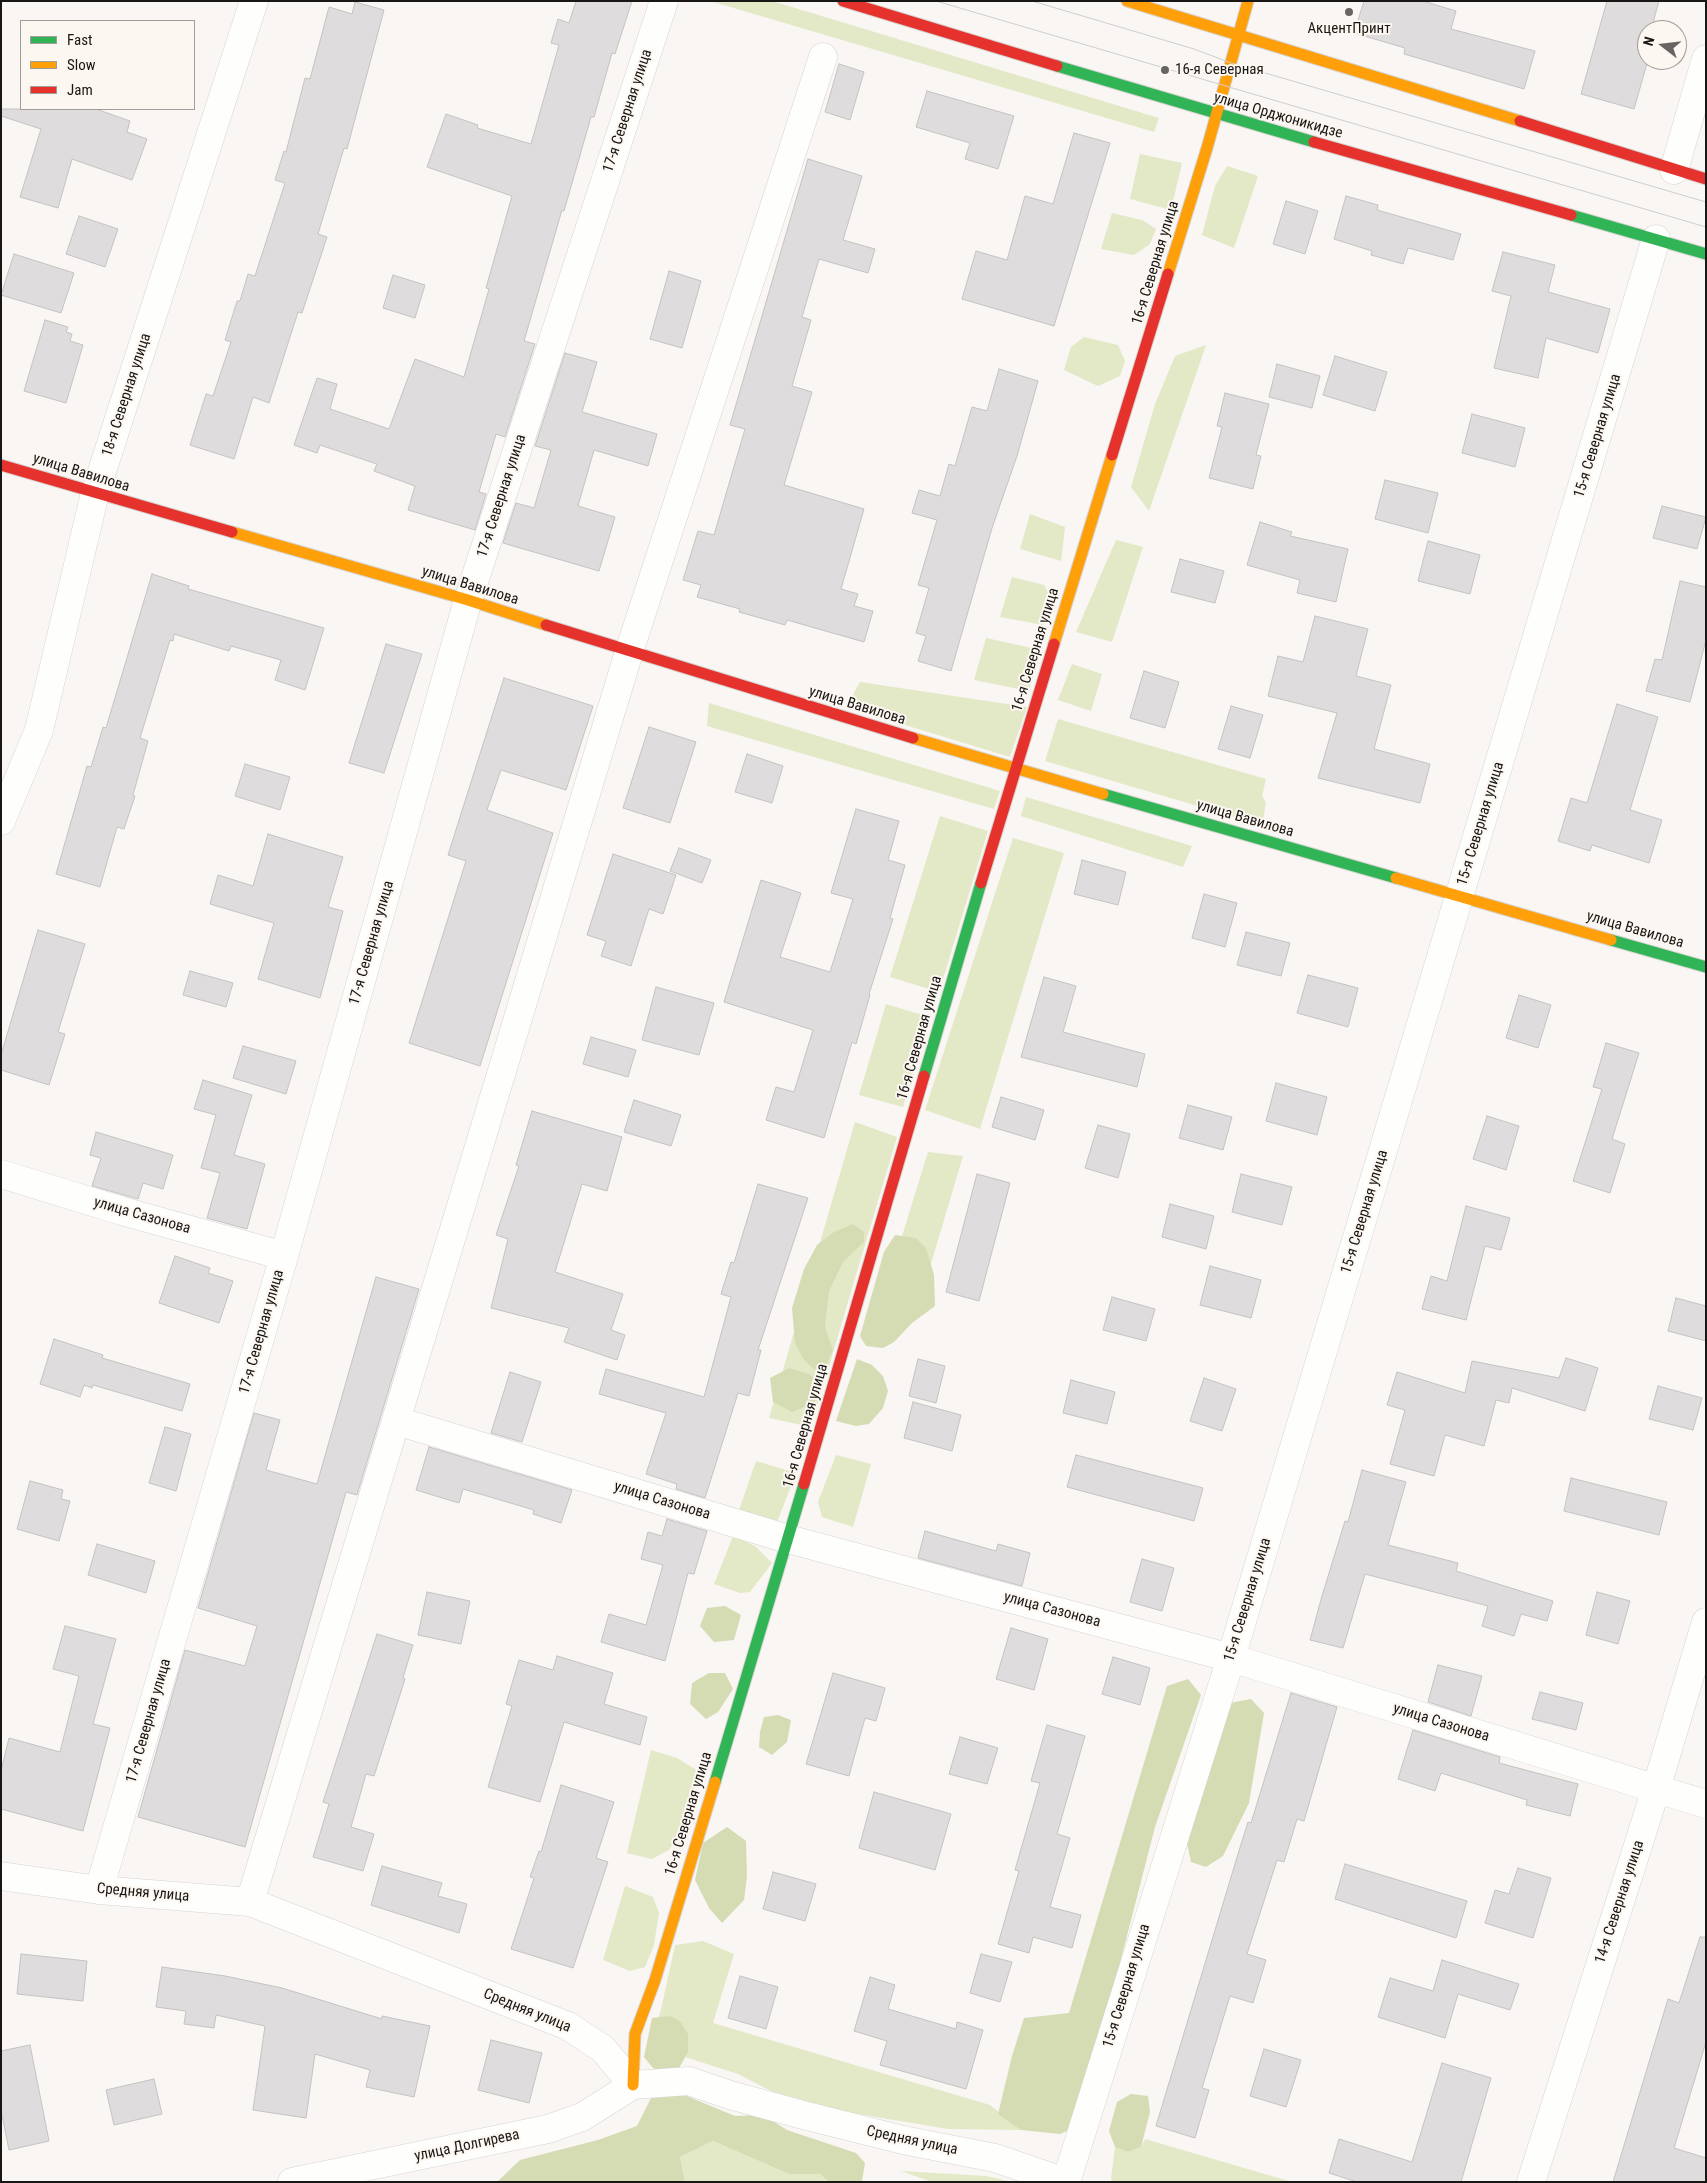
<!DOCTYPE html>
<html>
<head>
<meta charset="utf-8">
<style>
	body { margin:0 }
	#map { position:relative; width:1707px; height:2183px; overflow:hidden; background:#f9f6f3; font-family:"Roboto Condensed",sans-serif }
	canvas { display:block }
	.frame { position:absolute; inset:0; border:2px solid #191715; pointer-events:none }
	.legend { position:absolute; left:20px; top:20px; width:175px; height:90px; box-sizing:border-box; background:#fcf7f0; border:1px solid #a19d98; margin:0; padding:6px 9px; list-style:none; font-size:15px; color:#191715 }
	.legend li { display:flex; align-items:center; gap:10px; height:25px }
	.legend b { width:25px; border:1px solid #a19d98 }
	.north { position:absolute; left:1637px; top:20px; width:50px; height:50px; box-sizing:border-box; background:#fcf7f0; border:1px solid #a19d98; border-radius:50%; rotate:286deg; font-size:14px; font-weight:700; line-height:20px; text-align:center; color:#191715 }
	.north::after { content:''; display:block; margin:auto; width:18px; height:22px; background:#676563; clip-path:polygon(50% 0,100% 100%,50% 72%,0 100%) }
</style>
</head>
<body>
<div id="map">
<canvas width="1707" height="2183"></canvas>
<div class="frame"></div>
<ul class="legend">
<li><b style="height:6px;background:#30b455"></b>Fast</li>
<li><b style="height:6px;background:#ff9f0a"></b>Slow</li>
<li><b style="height:6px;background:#e5322d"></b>Jam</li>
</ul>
<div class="north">N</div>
</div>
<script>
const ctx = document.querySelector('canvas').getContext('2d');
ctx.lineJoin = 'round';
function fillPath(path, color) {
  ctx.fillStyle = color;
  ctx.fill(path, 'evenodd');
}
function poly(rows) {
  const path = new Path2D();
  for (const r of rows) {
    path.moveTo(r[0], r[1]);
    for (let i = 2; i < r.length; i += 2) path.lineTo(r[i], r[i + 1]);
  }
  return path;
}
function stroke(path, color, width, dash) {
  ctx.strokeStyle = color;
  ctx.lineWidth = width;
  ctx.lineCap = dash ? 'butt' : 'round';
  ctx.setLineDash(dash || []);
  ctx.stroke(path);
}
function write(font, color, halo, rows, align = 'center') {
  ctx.font = font + ' "Roboto Condensed",sans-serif';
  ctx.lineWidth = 4;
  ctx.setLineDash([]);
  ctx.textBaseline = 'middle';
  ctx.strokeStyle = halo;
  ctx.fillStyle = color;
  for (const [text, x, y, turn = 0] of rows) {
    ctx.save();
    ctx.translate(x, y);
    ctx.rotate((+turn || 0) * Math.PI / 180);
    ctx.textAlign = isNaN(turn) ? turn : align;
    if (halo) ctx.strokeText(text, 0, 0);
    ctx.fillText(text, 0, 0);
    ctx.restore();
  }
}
fillPath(poly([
	[710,1,772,1,1159,118,1154,132],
	[1140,154,1182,163,1171,210,1130,199],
	[1227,166,1258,176,1234,248,1202,235,1215,186],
	[1112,213,1142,220,1156,229,1150,244,1134,255,1101,249],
	[1084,337,1118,345,1125,361,1120,376,1098,386,1064,370,1071,347],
	[1206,345,1149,511,1131,487,1155,404,1175,356],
	[1030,514,1065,527,1061,561,1020,549],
	[1116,540,1143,547,1112,642,1076,632],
	[1012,577,1044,585,1051,597,1043,625,1000,617],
	[986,638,1041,650,1029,691,974,680],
	[1072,664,1102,674,1091,711,1058,700],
	[860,682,1027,707,1010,757,846,707],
	[709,703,1000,791,994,809,707,726],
	[1058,719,1266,779,1262,796,1266,802,1262,825,1045,761],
	[1026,797,1192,846,1183,867,1021,816],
	[940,816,988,831,939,992,890,977],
	[1013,838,1064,853,980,1129,925,1110],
	[886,1004,929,1017,903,1107,859,1095],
	[855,1122,897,1137,811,1427,769,1418],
	[928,1152,963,1156,927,1277,894,1262],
	[836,1455,871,1464,853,1527,822,1517,818,1502],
	[756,1461,796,1473,776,1525,738,1513],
	[733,1536,755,1546,772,1563,750,1592,740,1593,714,1584],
	[651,1750,677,1758,698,1771,690,1804,679,1834,669,1850,652,1859,627,1853],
	[625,1886,653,1897,659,1913,654,1945,645,1967,630,1971,603,1960],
	[703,1941,734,1954,713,2023,990,2105,1021,2130,948,2129,846,2112,773,2092,738,2074,654,2047,650,2030,660,2014,675,1945],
	[1145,2139,1292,2182,1113,2182,1111,2179,1115,2147,1128,2152,1141,2147],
	[713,2141,789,2174,820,2174,829,2182,685,2182,680,2157],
	[901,2171,986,2176,1012,2182,932,2182]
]), '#e3e9c6');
fillPath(poly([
	[853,1224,864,1232,864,1242,843,1262,829,1291,825,1327,833,1350,824,1371,814,1369,804,1360,795,1343,792,1308,804,1269,817,1245,834,1232],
	[895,1235,916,1238,926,1248,934,1275,935,1306,912,1323,894,1342,883,1348,866,1346,860,1336,884,1252],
	[857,1359,872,1365,883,1376,888,1391,883,1408,869,1424,856,1426,836,1421],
	[789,1368,809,1374,819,1383,814,1403,792,1412,773,1402,770,1378],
	[725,1606,741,1615,734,1640,714,1642,700,1626,707,1608],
	[709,1673,725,1673,733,1689,718,1712,706,1719,690,1704,692,1683],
	[1188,1679,1201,1695,1155,1827,1078,2126,1060,2134,1021,2130,998,2114,1012,2056,1024,2018,1069,2013,1167,1686],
	[1251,1699,1264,1713,1249,1803,1223,1856,1206,1867,1191,1862,1187,1843,1230,1703],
	[778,1715,791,1720,787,1742,772,1755,759,1747,760,1732,764,1717],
	[727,1827,746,1841,747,1876,744,1900,722,1923,709,1908,695,1880,703,1843],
	[670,2016,680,2021,688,2034,688,2052,678,2070,664,2074,653,2068,644,2057,652,2018],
	[682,2094,735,2116,763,2115,787,2130,856,2153,865,2163,862,2181,829,2182,820,2174,789,2174,713,2141,680,2157,685,2182,497,2182,520,2160,598,2140,637,2126,652,2096],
	[1131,2094,1148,2096,1150,2112,1141,2147,1128,2152,1115,2147,1109,2131,1117,2102]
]), '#d5dcb4');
const building = poly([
	[576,1,632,1,615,54,612,53,594,117,591,117,564,211,562,210,524,341,535,344,505,437,496,434,479,492,486,494,475,530,408,510,415,486,374,471,377,464,320,445,317,453,294,445,317,378,337,384,330,409,389,429,415,359,464,377,489,289,486,288,512,196,427,167,446,114,478,125,477,128,531,144,559,45,551,43,558,19,569,23,576,1],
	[1364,1,1423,1,1456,11,1451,29,1535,51,1524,89,1404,54,1405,48,1354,33,1364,1],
	[1607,1,1659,1,1651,30,1647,30,1647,45,1643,60,1648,60,1634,109,1581,94,1607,1],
	[355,2,384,10,347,149,344,148,318,234,327,237,302,313,298,312,269,403,253,397,234,459,190,445,206,394,213,396,231,342,225,340,237,301,240,301,248,274,255,276,285,183,275,180,284,151,286,152,305,78,310,79,329,7,352,14,355,2],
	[839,64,864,72,850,120,825,112,839,64],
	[927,91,1014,116,998,169,965,159,970,143,916,127,927,91],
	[1,109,96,109,130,121,127,132,147,139,132,180,72,159,58,208,20,197,41,129,1,116,1,109],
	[1074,133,1110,143,1054,326,962,299,976,251,1007,260,1025,196,1053,204,1074,133],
	[808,159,862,176,843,240,875,249,868,273,819,259,802,317,811,320,792,386,812,392,784,485,864,509,841,589,858,594,854,606,873,611,864,642,787,620,785,625,739,612,740,609,697,597,701,585,683,580,698,531,714,535,745,429,730,425,808,159],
	[1346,196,1378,205,1377,210,1461,234,1453,260,1408,248,1403,264,1371,255,1372,251,1334,239,1346,196],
	[1286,201,1318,211,1305,254,1273,244,1286,201],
	[79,216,118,229,105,267,66,254,79,216],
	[1503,252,1555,265,1548,292,1610,309,1598,353,1546,338,1538,378,1494,368,1511,296,1492,291,1503,252],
	[14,254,74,273,61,313,1,295,14,254],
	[669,271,701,281,682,348,650,339,669,271],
	[393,275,425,285,415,318,383,308,393,275],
	[45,320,68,327,66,332,72,334,70,341,83,345,66,403,24,391,45,320],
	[565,353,597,362,582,412,657,434,648,466,594,450,578,506,615,517,599,571,503,543,516,503,534,508,551,450,535,446,565,353],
	[1335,356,1387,372,1375,411,1323,395,1335,356],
	[1277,364,1320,376,1312,408,1269,397,1277,364],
	[999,369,1038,381,1017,456,992,528,951,671,918,661,926,636,916,633,929,588,918,585,937,520,912,513,919,490,940,496,949,464,955,466,972,407,987,411,999,369],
	[1225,393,1269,404,1256,455,1261,456,1253,489,1209,478,1222,427,1217,426,1225,393],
	[1472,414,1525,428,1515,467,1462,453,1472,414],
	[1385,480,1438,493,1428,533,1375,519,1385,480],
	[1662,506,1706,517,1697,549,1653,538,1662,506],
	[1260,522,1292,532,1290,536,1348,549,1336,602,1297,593,1300,580,1247,565,1260,522],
	[1428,541,1480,555,1470,594,1418,581,1428,541],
	[1180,559,1224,571,1215,603,1171,592,1180,559],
	[152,574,189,586,188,589,324,628,305,690,275,680,281,660,231,646,229,651,174,634,173,641,170,640,140,738,148,741,133,795,135,796,124,829,117,827,100,887,56,874,87,766,91,767,103,727,106,728,152,574],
	[1680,581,1706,587,1706,640,1690,702,1646,691,1655,659,1662,660,1680,581],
	[1315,616,1368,629,1356,676,1391,685,1374,749,1430,764,1420,803,1318,778,1337,713,1268,696,1278,656,1303,662,1315,616],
	[386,644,422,654,384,773,349,763,386,644],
	[1144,671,1179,682,1165,728,1130,718,1144,671],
	[504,678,593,706,566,790,501,770,487,810,553,833,480,1066,409,1043,466,861,448,855,504,678],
	[1617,704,1658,717,1630,810,1662,820,1649,863,1592,845,1590,851,1558,841,1571,798,1587,803,1617,704],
	[1231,706,1263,715,1250,758,1218,749,1231,706],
	[649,727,696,742,670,823,623,808,649,727],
	[747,754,783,766,772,803,735,792,747,754],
	[245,764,290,777,280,810,235,796,245,764],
	[856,809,899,821,888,860,905,865,890,918,893,919,869,994,870,995,856,1044,852,1042,824,1138,766,1120,776,1087,794,1092,813,1030,724,1002,761,880,801,893,780,957,830,972,853,899,831,893,856,809],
	[268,834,343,857,328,907,343,911,320,998,258,979,274,923,210,904,218,875,253,886,268,834],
	[679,848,711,860,702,883,670,871,679,848],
	[613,854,676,875,663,914,649,909,631,966,601,956,606,941,587,935,613,854],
	[1082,860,1126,872,1118,905,1074,894,1082,860],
	[1204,894,1237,903,1225,947,1192,938,1204,894],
	[38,930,85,944,58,1032,65,1034,49,1085,1,1070,1,1055,38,930],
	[1246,932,1290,943,1281,976,1237,965,1246,932],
	[190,971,233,983,226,1007,183,995,190,971],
	[1308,975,1358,988,1348,1027,1297,1013,1308,975],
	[1044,977,1076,986,1063,1032,1145,1054,1137,1087,1021,1057,1044,977],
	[656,987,714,1003,699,1055,642,1040,656,987],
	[1519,995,1551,1005,1538,1048,1506,1038,1519,995],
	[591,1037,636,1050,628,1077,583,1064,591,1037],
	[1606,1043,1639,1053,1612,1139,1625,1144,1610,1193,1573,1181,1602,1089,1593,1087,1606,1043],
	[243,1046,296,1061,286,1094,233,1078,243,1046],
	[203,1080,252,1095,234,1155,265,1164,247,1229,207,1218,220,1173,201,1168,216,1115,194,1109,203,1080],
	[1276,1083,1327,1097,1317,1135,1266,1121,1276,1083],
	[1001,1097,1044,1110,1035,1140,992,1127,1001,1097],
	[634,1100,681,1115,671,1146,624,1132,634,1100],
	[1188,1105,1232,1117,1223,1150,1179,1138,1188,1105],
	[532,1111,622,1137,607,1191,582,1184,555,1272,623,1294,611,1330,625,1335,617,1360,564,1342,569,1328,491,1308,508,1239,496,1235,519,1166,516,1165,532,1111],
	[1487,1116,1519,1126,1506,1170,1473,1159,1487,1116],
	[1098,1125,1130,1134,1118,1178,1085,1168,1098,1125],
	[96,1132,173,1155,163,1189,143,1183,138,1199,92,1186,101,1158,90,1155,96,1132],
	[977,1174,1010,1183,979,1301,946,1292,977,1174],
	[1241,1174,1292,1187,1282,1225,1232,1212,1241,1174],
	[758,1184,808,1198,758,1350,761,1350,749,1396,738,1393,705,1498,676,1489,677,1484,646,1474,666,1413,599,1394,606,1369,704,1397,731,1297,721,1294,731,1262,734,1263,758,1184],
	[1170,1204,1214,1216,1206,1249,1162,1237,1170,1204],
	[1466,1206,1510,1218,1501,1250,1485,1246,1466,1320,1422,1309,1431,1276,1447,1281,1466,1206],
	[175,1256,210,1268,208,1273,233,1281,219,1323,159,1303,175,1256],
	[1210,1266,1261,1280,1251,1318,1200,1305,1210,1266],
	[376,1277,419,1289,357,1495,346,1492,245,1847,138,1817,185,1650,245,1666,257,1626,198,1608,254,1413,280,1420,266,1470,317,1484,376,1277],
	[1112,1297,1155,1309,1146,1341,1103,1330,1112,1297],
	[1676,1298,1706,1306,1706,1341,1668,1331,1676,1298],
	[54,1339,103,1355,102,1358,190,1384,182,1411,93,1385,92,1388,84,1385,80,1397,40,1384,54,1339],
	[1566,1358,1598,1368,1585,1411,1512,1388,1509,1403,1496,1400,1484,1446,1445,1435,1434,1476,1390,1464,1405,1410,1387,1405,1397,1372,1465,1393,1472,1361,1559,1378,1566,1358],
	[918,1359,945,1366,936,1403,909,1396,918,1359],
	[510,1372,541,1382,522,1442,491,1433,510,1372],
	[1204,1378,1236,1389,1222,1431,1190,1421,1204,1378],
	[1071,1380,1115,1392,1107,1424,1063,1413,1071,1380],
	[1658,1386,1702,1398,1693,1430,1649,1419,1658,1386],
	[913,1402,961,1415,952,1451,904,1438,913,1402],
	[165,1427,191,1434,176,1491,149,1483,165,1427],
	[429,1447,572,1490,561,1523,533,1514,534,1510,463,1489,459,1503,416,1490,429,1447],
	[1076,1455,1203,1488,1194,1521,1067,1487,1076,1455],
	[1362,1470,1406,1482,1388,1545,1458,1563,1456,1571,1553,1601,1547,1621,1521,1614,1514,1636,1482,1626,1488,1606,1365,1574,1343,1648,1310,1640,1322,1596,1345,1521,1348,1522,1362,1470],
	[1571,1478,1667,1502,1659,1535,1564,1511,1571,1478],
	[30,1481,63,1490,61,1499,70,1501,59,1541,17,1529,30,1481],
	[667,1519,707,1531,694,1574,688,1573,665,1661,601,1642,609,1614,646,1625,663,1565,641,1559,648,1532,662,1536,667,1519],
	[925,1531,996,1551,998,1544,1030,1553,1022,1586,918,1558,925,1531],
	[97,1544,155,1561,146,1593,88,1575,97,1544],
	[1142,1559,1174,1568,1162,1611,1130,1602,1142,1559],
	[427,1592,470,1601,461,1644,418,1635,427,1592],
	[1597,1592,1630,1601,1618,1644,1586,1635,1597,1592],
	[65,1626,116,1639,93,1724,110,1728,83,1831,1,1809,1,1771,9,1738,60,1752,79,1676,53,1669,65,1626],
	[1011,1628,1048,1639,1034,1690,996,1679,1011,1628],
	[377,1634,413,1645,403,1678,405,1679,374,1776,366,1774,351,1827,374,1834,363,1871,313,1857,329,1804,323,1802,377,1634],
	[557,1656,613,1673,604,1704,647,1717,640,1745,564,1722,540,1802,488,1787,512,1706,506,1704,519,1660,553,1670,557,1656],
	[1113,1657,1150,1668,1140,1705,1102,1694,1113,1657],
	[1438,1665,1482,1676,1471,1716,1428,1702,1438,1665],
	[833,1673,885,1688,876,1721,865,1718,849,1776,806,1764,833,1673],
	[1540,1692,1583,1703,1576,1730,1532,1719,1540,1692],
	[1291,1693,1337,1707,1304,1821,1297,1819,1284,1862,1277,1860,1247,1954,1266,1960,1253,2003,1230,1996,1202,2088,1209,2090,1195,2138,1156,2126,1238,1854,1248,1822,1251,1823,1291,1693],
	[1047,1725,1085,1736,1057,1834,1070,1838,1050,1907,1081,1915,1072,1948,1033,1937,1029,1953,998,1944,1019,1871,1015,1870,1040,1783,1031,1781,1047,1725],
	[1413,1730,1500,1757,1499,1763,1578,1784,1570,1816,1526,1805,1527,1800,1441,1773,1435,1791,1398,1779,1413,1730],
	[960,1737,998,1748,987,1784,949,1774,960,1737],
	[561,1785,614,1802,596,1858,608,1862,573,1968,511,1949,534,1878,530,1877,539,1851,541,1852,561,1785],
	[874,1792,951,1814,935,1870,859,1848,874,1792],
	[1345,1864,1467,1901,1456,1938,1335,1899,1345,1864],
	[382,1866,442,1883,438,1896,467,1904,459,1933,371,1905,382,1866],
	[1518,1868,1551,1878,1533,1938,1485,1923,1495,1890,1509,1894,1518,1868],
	[773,1872,816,1884,805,1921,763,1909,773,1872],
	[1700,1937,1706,1937,1706,2042,1674,2148,1706,2158,1706,2182,1613,2182,1668,1999,1679,2003,1700,1937],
	[21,1954,87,1961,83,2001,17,1994,21,1954],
	[981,1954,1012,1962,1000,2002,970,1993,981,1954],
	[1442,1960,1519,1984,1510,2010,1458,1994,1445,2038,1378,2017,1390,1978,1433,1991,1442,1960],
	[162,1967,225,1976,282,1988,382,2019,382,2016,430,2026,414,2097,366,2087,370,2070,315,2054,306,2118,253,2110,265,2026,216,2015,214,2028,184,2024,186,2011,156,2007,162,1967],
	[740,1976,778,1987,766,2029,728,2018,740,1976],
	[870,1977,895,1985,888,2009,956,2029,957,2022,983,2030,966,2089,880,2065,887,2041,854,2031,870,1977],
	[491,2040,542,2053,529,2103,478,2090,491,2040],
	[30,2045,49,2141,9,2150,1,2110,1,2051,30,2045],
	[1264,2049,1301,2060,1286,2107,1250,2096,1264,2049],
	[1442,2063,1491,2078,1461,2182,1357,2182,1329,2173,1339,2139,1412,2162,1442,2063],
	[154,2079,162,2114,114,2125,106,2090,154,2079]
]);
fillPath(building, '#dedcdc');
stroke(building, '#c4c2c2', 1);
const street = poly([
	[1674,170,1706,59],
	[1,821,39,730,95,493,254,1],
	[1,1174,122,1211,284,1256],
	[397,1421,788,1539,1231,1658,1706,1804],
	[1,1876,99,1890,250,1902,568,2026,603,2049,633,2085],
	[99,1890,284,1256,468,600,664,1],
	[250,1902,629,652,823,57],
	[292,2182,548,2129,582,2117,633,2085,689,2081,730,2095,803,2115,903,2140,995,2158,1065,2182],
	[1066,2182,1231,1658,1656,239],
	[1531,2182,1656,1789,1706,1622]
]);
const fast = poly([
	[1057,66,1314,142],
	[1571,215,1706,254],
	[1103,794,1396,878],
	[1611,940,1706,967],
	[924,1076,981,883],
	[715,1782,804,1484]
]);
const slow = poly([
	[1127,1,1520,121],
	[1168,274,1207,148,1248,1],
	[232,532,468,600,546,625],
	[1054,644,1112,455],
	[913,738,1103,794],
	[1396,878,1611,940],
	[633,2085,635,2034,655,1980,715,1782]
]);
const jam = poly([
	[843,1,1057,66],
	[1520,121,1706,179],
	[1314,142,1571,215],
	[1112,455,1168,274],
	[1,465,232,532],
	[546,625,913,738],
	[981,883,1054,644],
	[804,1484,924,1076]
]);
stroke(street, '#d6d4d1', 29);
stroke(fast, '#d6d4d1', 13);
stroke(slow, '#d6d4d1', 13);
stroke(jam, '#d6d4d1', 13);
stroke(street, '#fefefd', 28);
stroke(fast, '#30b455', 11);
stroke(slow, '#ff9f0a', 11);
stroke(jam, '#e5322d', 11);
stroke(poly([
	[936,1,1706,227],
	[1032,1,1194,49,1231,63,1706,202]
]), '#cfcece', 1);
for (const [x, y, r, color] of [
	[1349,12,5,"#676563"],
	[1165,70,5,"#676563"]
]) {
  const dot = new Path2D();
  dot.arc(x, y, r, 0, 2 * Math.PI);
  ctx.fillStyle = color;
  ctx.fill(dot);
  stroke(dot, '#fcf7f0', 2);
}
write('15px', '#191715', '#fcf7f0', [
	["АкцентПринт",1349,29],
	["16-я Северная",1175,70,"left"]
]);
write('15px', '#191715', '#fcf7f0', [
	["17-я Северная улица",628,111,-72],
	["улица Орджоникидзе",1278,116,16],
	["16-я Северная улица",1156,263,-73],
	["18-я Северная улица",127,395,-72],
	["15-я Северная улица",1598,436,-73],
	["улица Вавилова",81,473,17],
	["17-я Северная улица",502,496,-72],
	["улица Вавилова",470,586,17],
	["16-я Северная улица",1036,650,-73],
	["улица Вавилова",857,706,17],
	["улица Вавилова",1245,819,16],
	["15-я Северная улица",1481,824,-73],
	["улица Вавилова",1635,930,16],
	["17-я Северная улица",372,943,-74],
	["16-я Северная улица",920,1038,-74],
	["15-я Северная улица",1365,1212,-73],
	["улица Сазонова",142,1216,16],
	["17-я Северная улица",262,1332,-74],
	["16-я Северная улица",806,1426,-74],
	["улица Сазонова",662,1501,17],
	["15-я Северная улица",1248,1600,-73],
	["улица Сазонова",1052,1610,15],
	["17-я Северная улица",149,1721,-74],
	["улица Сазонова",1441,1723,17],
	["16-я Северная улица",689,1814,-73],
	["Средняя улица",143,1893,5],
	["14-я Северная улица",1620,1902,-72],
	["15-я Северная улица",1127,1986,-73],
	["Средняя улица",527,2011,22],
	["Средняя улица",912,2141,12],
	["улица Долгирева",467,2146,-12]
]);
</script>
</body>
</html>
